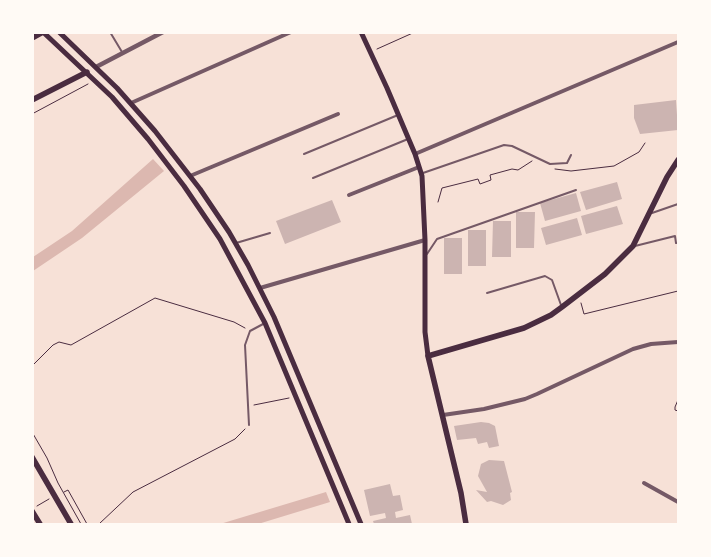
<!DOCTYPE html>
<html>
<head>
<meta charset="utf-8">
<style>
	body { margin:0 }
	#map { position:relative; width:711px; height:557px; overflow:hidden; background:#f7e1d7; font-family:Montserrat,sans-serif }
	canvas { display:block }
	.frame { position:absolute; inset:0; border:34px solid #fffaf5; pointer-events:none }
</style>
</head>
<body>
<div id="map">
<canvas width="711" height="557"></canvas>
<div class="frame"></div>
</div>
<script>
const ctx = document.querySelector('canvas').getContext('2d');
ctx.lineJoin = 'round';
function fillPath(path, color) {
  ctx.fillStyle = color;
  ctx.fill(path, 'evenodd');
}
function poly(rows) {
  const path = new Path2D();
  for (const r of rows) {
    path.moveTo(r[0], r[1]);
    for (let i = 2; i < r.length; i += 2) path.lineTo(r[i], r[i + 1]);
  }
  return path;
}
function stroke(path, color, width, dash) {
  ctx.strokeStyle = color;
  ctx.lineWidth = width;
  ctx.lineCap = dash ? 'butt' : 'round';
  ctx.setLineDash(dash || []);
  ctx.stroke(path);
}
fillPath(poly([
	[153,159,164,171,82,238,33,271,33,257,72,231],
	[326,492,330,502,258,524,220,524]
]), '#dcb8b0');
fillPath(poly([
	[676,100,678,130,640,134,634,118,634,105],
	[617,182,622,199,586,210,580,192],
	[576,193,581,211,545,221,540,203],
	[332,200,341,222,285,244,276,221],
	[617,206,623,224,586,234,581,216],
	[516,212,535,212,534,248,516,248],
	[577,218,582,235,546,245,541,228],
	[493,221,511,221,511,257,492,257],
	[468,230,486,230,486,266,468,266],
	[444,238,462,238,462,274,444,274],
	[481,422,489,423,495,426,499,446,489,448,487,442,478,444,476,438,457,440,454,426],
	[489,460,504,461,512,492,510,493,511,500,503,505,491,501,487,502,476,490,487,492,478,476,481,464],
	[390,484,393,496,400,495,403,510,395,512,396,518,410,515,412,524,374,524,373,521,386,518,385,513,370,516,364,490]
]), '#ccb4b1');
stroke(poly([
	[377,49,415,32],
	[32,114,88,84],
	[555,169,571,171,614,166,639,152,645,143],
	[438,202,442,188,478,179,480,184,491,180,490,175,512,169,518,170,532,161],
	[581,303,584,314,678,291],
	[32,366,53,345,59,342,71,345,155,298,234,322,245,328],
	[678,400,675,407,675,410,678,411],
	[254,405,289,398],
	[32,432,47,458,58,483,81,524],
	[64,492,68,490,87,524],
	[37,506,49,499],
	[99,524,133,492,235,439,245,429]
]), '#4a2c40', 1);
stroke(poly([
	[110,32,122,52],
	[304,154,398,115],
	[423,173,504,145,512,146,550,164,567,163,571,155],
	[313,178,408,139],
	[652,213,678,204],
	[236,243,270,233],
	[635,246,675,236,676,243,678,243],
	[427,254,437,239,576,190],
	[487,293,545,276,552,280,561,305],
	[249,425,245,345,250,331,265,323]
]), '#755966', 2);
stroke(poly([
	[131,103,291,32],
	[415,154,678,42],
	[190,176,338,114],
	[349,195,419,167],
	[260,288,425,240],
	[443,415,484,409,525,399,537,394,633,349,651,344,678,342],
	[644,483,678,502]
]), '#755966', 4);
stroke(poly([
	[96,67,163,32]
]), '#755966', 4.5);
stroke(poly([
	[43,32,112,97,148,139,184,186,220,239,265,323,349,524],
	[59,32,117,88,155,131,200,189,229,232,248,265,274,317,361,524],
	[361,32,387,88,415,154,422,176,425,240,425,332,428,356]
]), '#4a2c40', 5);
stroke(poly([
	[466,524,461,493,428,356,524,328,551,315,562,307,605,274,633,246,667,177,678,160]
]), '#4a2c40', 5.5);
stroke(poly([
	[32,38,43,32],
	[32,100,87,72],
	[32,457,71,524],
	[32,511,40,524]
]), '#4a2c40', 5.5);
</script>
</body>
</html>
